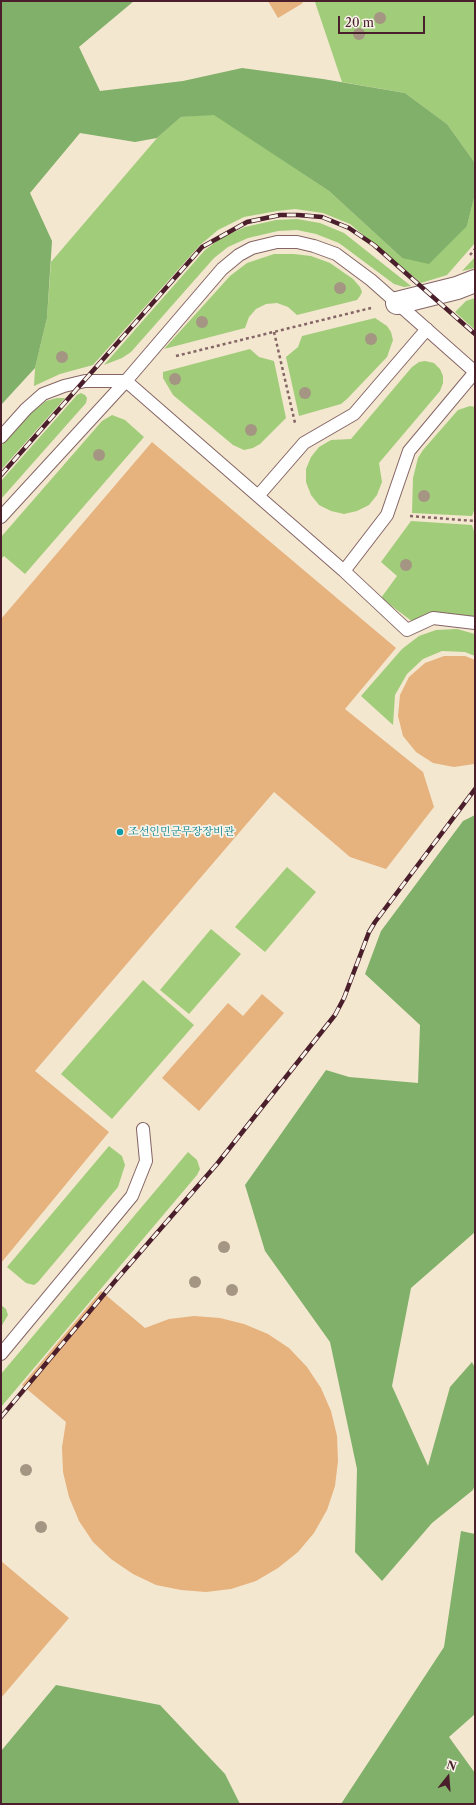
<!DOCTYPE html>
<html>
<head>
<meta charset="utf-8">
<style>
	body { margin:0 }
	#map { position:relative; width:476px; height:1805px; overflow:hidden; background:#f3e7d0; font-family:"Libre Caslon Text",serif }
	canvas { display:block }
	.frame { position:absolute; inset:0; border:2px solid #4a1f2b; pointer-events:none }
	.north { position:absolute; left:428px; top:1757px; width:40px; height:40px; -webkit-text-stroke:3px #f7f3e8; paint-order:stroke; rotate:17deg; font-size:11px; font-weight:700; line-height:16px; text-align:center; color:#4a1f2b }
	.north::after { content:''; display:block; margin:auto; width:14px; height:18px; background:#4a1f2b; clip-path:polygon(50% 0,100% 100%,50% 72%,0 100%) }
	.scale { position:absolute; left:338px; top:16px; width:87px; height:18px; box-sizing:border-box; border:2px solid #4a1f2b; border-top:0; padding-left:5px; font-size:12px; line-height:14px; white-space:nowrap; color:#4a1f2b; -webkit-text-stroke:3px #f7f3e8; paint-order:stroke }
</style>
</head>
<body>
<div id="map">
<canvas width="476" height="1805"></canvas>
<div class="frame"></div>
<div class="north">N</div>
<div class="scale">20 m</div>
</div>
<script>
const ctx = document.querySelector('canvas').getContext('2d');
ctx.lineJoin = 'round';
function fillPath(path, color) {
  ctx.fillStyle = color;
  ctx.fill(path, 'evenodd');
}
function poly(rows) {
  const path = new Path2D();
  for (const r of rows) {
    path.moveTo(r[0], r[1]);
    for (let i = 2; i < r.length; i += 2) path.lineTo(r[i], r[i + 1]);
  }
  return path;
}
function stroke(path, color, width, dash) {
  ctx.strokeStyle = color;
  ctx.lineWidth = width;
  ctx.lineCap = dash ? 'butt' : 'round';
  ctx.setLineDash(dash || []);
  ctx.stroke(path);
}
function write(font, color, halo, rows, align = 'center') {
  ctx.font = font + ' "Libre Caslon Text","Noto Serif KR",serif';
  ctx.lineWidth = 3.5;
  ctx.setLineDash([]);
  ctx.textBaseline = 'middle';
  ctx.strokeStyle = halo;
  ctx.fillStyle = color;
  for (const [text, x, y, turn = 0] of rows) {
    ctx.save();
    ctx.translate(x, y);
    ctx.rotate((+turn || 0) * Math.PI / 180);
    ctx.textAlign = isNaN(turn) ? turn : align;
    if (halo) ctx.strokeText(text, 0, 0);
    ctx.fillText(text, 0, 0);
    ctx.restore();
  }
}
fillPath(poly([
	[475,1,475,163,447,124,405,93,342,82,315,2],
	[214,114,329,191,402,258,467,226,475,194,475,243,447,275,421,283,350,224,323,213,295,209,277,211,244,217,218,230,200,245,93,365,60,374,34,386,35,368,47,318,51,262,157,138,181,117],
	[297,219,320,223,344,233,411,286,404,287,394,284,339,243,316,234,297,230,278,231,248,238,228,247,214,258,131,352,122,358,104,365,205,250,221,238,245,227,276,220],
	[274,254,294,254,311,256,330,263,353,279,360,287,362,292,360,296,357,300,297,315,288,307,277,303,266,304,256,309,249,317,245,328,164,349,230,276,247,263],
	[475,257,475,268,462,271],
	[475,298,475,330,455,312,466,301],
	[375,318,387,326,391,332,393,340,387,357,347,399,341,404,299,416,286,357,298,347,302,336],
	[250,349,259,357,274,361,286,418,260,444,253,448,244,450,233,445,173,395,163,378,163,372],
	[425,361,434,363,440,369,443,376,443,383,440,391,379,463,382,482,377,495,369,505,357,511,344,514,331,511,319,505,311,495,306,482,306,469,311,457,319,447,331,440,351,439,412,367,419,362],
	[81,393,85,395,87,398,86,403,1,499,1,481,77,395],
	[57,398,65,398,1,470,1,446,31,413,46,401],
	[470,406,475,407,475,508,472,516,412,513,413,478,418,458,423,450,458,410],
	[112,415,125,420,144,437,25,574,4,556,1,559,1,537,102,421],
	[411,521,472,525,475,534,475,619,447,613,432,613,422,616,413,622,381,598,397,576,381,562],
	[457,629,475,634,475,656,465,652,442,651,423,659,407,674,395,695,393,725,361,696,402,649,419,636,436,630],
	[287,867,316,892,265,952,235,927],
	[211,929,241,954,189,1014,160,990],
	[143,980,194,1025,112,1119,61,1074],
	[109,1146,122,1156,125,1165,118,1187,38,1282,34,1285,26,1283,7,1267],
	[188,1152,197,1160,200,1169,197,1175,1,1407,1,1374],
	[1,1305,6,1309,8,1315,1,1327]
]), '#a1cc79');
fillPath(poly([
	[1,1,134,1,79,47,100,91,183,81,242,68,323,79,405,93,447,124,475,163,475,194,467,226,429,264,402,258,329,191,214,115,181,117,157,138,135,142,80,133,30,193,52,241,47,318,35,368,1,405],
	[475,815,475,1232,411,1288,392,1386,428,1466,450,1387,472,1362,475,1368,475,1484,473,1490,432,1523,382,1581,355,1552,357,1469,330,1342,265,1251,245,1185,326,1070,349,1077,418,1083,420,1025,365,974,381,931,463,821],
	[461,1531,475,1534,475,1714,449,1737,475,1773,475,1804,341,1804,444,1647],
	[56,1685,160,1705,225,1774,240,1804,1,1804,1,1751]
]), '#80b069');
fillPath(poly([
	[268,1,301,1,303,3,278,18],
	[152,442,396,648,345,709,423,772,434,807,386,869,350,857,274,792,35,1071,109,1132,1,1263,1,619],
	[444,656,465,656,475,660,474,764,454,767,433,763,416,752,403,736,398,716,400,695,409,677,425,663],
	[262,994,284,1013,199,1111,162,1078,228,1003,243,1016],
	[101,1291,145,1328,169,1319,194,1316,220,1318,244,1324,268,1334,289,1348,307,1367,321,1388,331,1411,337,1436,338,1461,335,1486,327,1510,314,1533,298,1552,278,1568,256,1581,231,1589,206,1592,181,1590,156,1585,133,1574,111,1559,93,1542,79,1521,69,1497,63,1472,62,1447,66,1422,22,1385],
	[1,1561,69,1618,1,1698]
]), '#e6b27d');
const lane = poly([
	[1,437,26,409,43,394,64,386,85,381,126,381,344,571,407,630,433,618,475,623],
	[258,496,304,443,354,414,427,329],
	[1,517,126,381,222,269,239,255,252,248,277,242,297,242,314,246,336,254,371,280,475,372],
	[344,571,387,515,409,451,475,372],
	[1,1354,132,1196,146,1161,143,1129]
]);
const street = poly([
	[397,303,457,288,475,281]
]);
stroke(lane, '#856565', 14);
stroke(street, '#856565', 24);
stroke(poly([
	[470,255,475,249],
	[274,332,295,423],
	[176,356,371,308],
	[410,516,475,521]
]), '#856565', 2.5, [3, 3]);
stroke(lane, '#fff', 12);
stroke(street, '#fff', 22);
const rail = poly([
	[1,475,202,247,247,222,280,215,298,215,322,217,349,228,374,245,475,334],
	[1,1417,116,1280,217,1164,335,1015,344,998,369,932,375,922,475,789]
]);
stroke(rail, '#4a1f2b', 4.5);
stroke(rail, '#f7f3e8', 3, [9]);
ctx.fillStyle = '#a49682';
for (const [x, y] of [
	[380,18],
	[359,34],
	[340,288],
	[202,322],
	[371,339],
	[62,357],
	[175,379],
	[305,393],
	[251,430],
	[99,455],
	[424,496],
	[406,565],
	[224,1247],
	[195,1282],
	[232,1290],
	[26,1470],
	[41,1527]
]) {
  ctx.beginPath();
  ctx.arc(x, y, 6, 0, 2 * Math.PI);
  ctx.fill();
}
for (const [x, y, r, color] of [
	[120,832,4,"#0f9aa8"]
]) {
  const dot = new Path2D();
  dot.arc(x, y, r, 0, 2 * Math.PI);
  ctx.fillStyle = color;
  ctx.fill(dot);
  stroke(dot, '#f7f3e8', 1.5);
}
write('11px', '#0d838f', '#f7f3e8', [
	["조선인민군무장장비관",128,832]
], 'left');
</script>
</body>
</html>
